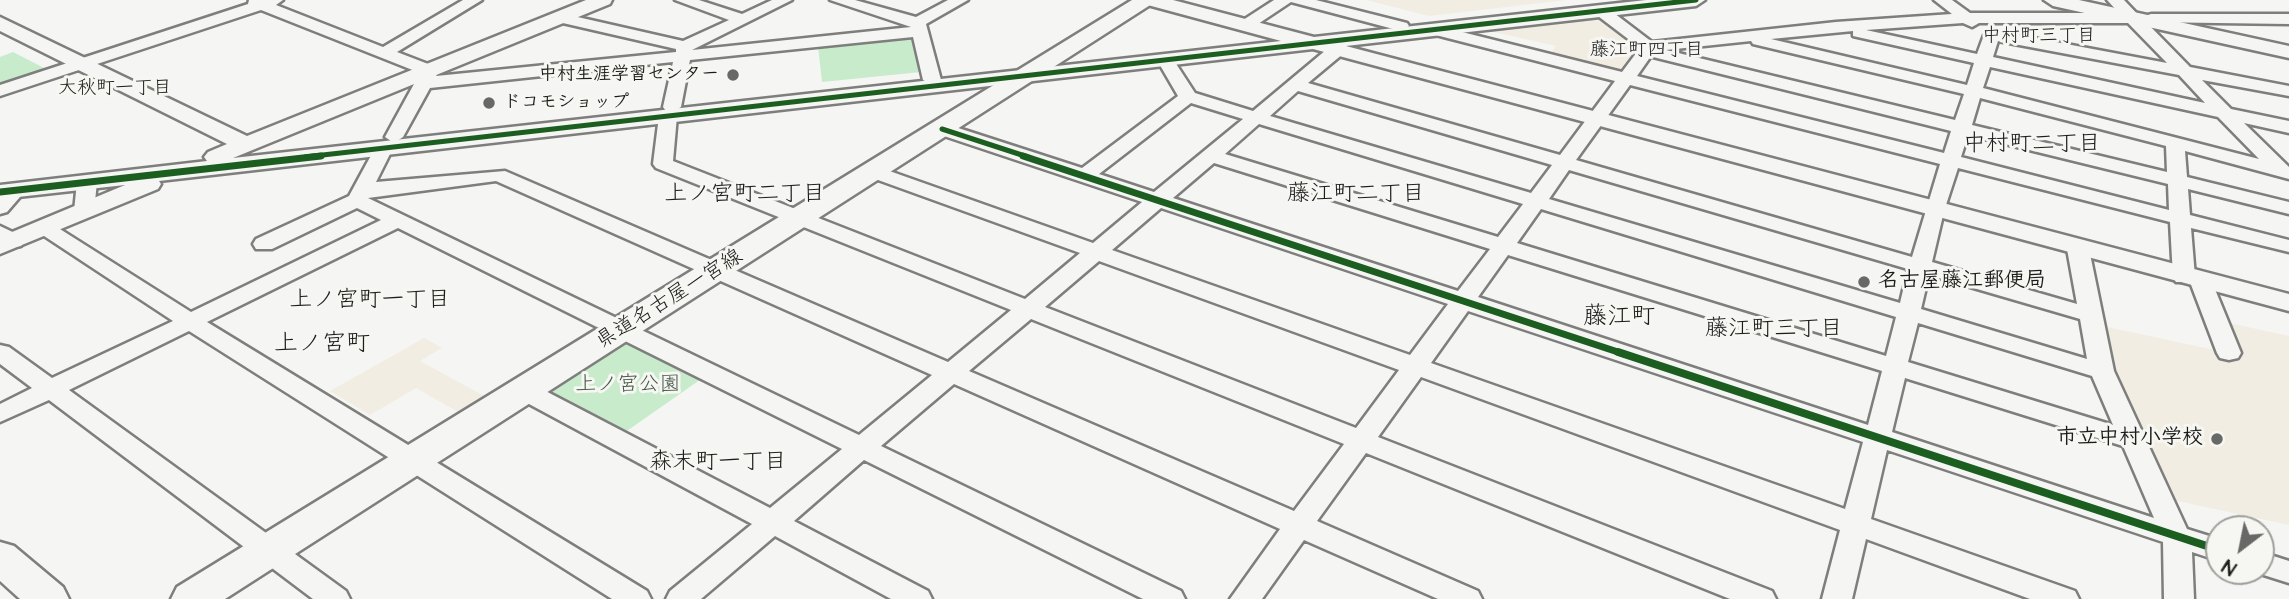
<!DOCTYPE html>
<html>
<head>
<meta charset="utf-8">
<style>
	body { margin:0 }
	#map { position:relative; width:2289px; height:599px; overflow:hidden; background:#f5f5f3; font-family:"Architects Daughter",sans-serif }
	canvas { display:block }
	.north { position:absolute; left:2205px; top:515px; width:70px; height:70px; box-sizing:border-box; background:#f6f6f2; border:2px solid #9f9f9c; border-radius:50%; rotate:212deg; font-size:19px; font-weight:700; line-height:28px; text-align:center; color:#1c1c1c }
	.north::after { content:''; display:block; margin:auto; width:24px; height:32px; background:#686867; clip-path:polygon(50% 0,100% 100%,50% 72%,0 100%) }
</style>
</head>
<body>
<div id="map">
<canvas width="2289" height="599"></canvas>
<div class="north">N</div>
</div>
<script>
const ctx = document.querySelector('canvas').getContext('2d');
ctx.lineJoin = 'round';
function fillPath(path, color) {
  ctx.fillStyle = color;
  ctx.fill(path, 'evenodd');
}
function poly(rows) {
  const path = new Path2D();
  for (const r of rows) {
    path.moveTo(r[0], r[1]);
    for (let i = 2; i < r.length; i += 2) path.lineTo(r[i], r[i + 1]);
  }
  return path;
}
function stroke(path, color, width, dash) {
  ctx.strokeStyle = color;
  ctx.lineWidth = width;
  ctx.lineCap = dash ? 'butt' : 'round';
  ctx.setLineDash(dash || []);
  ctx.stroke(path);
}
function write(font, color, halo, rows, align = 'center') {
  ctx.font = font + ' "Architects Daughter","Klee One",sans-serif';
  ctx.lineWidth = 6;
  ctx.setLineDash([]);
  ctx.textBaseline = 'middle';
  ctx.strokeStyle = halo;
  ctx.fillStyle = color;
  for (const [text, x, y, turn = 0] of rows) {
    ctx.save();
    ctx.translate(x, y);
    ctx.rotate((+turn || 0) * Math.PI / 180);
    ctx.textAlign = isNaN(turn) ? turn : align;
    if (halo) ctx.strokeText(text, 0, 0);
    ctx.fillText(text, 0, 0);
    ctx.restore();
  }
}
fillPath(poly([
	[1366,0,1567,0,1429,16],
	[1600,18,1638,45,1618,73,1547,57,1556,46,1489,31],
	[2220,321,2289,336,2289,525,2173,500,2117,378,2107,327,2234,354],
	[424,338,442,348,420,361,486,397,460,413,416,388,370,415,330,391]
]), '#f1ede2');
fillPath(poly([
	[912,36,921,72,822,82,818,46],
	[13,52,48,70,0,85,0,57],
	[631,341,704,377,624,433,549,393]
]), '#c8ebcb');
const minor = poly([
	[249,0,283,0,276,5,383,47,463,0,482,0,397,52,436,67,439,71,436,76,676,52,676,49,554,21,552,18,560,13,683,41,729,20,675,0,699,0,742,14,772,0,792,0,692,50,911,27,830,0,855,0,916,17,948,0,968,0,926,24,941,80,932,85,923,80,913,37,690,60,681,107,674,112,677,116,673,161,1025,299,1080,253,867,176,864,172,874,166,881,168,1093,243,1142,202,935,133,933,129,935,125,949,125,1082,168,1178,96,1157,60,1165,55,1171,56,1195,93,1253,111,1332,45,1344,45,1344,53,1308,83,1560,155,1615,81,1428,33,1428,27,1434,25,1622,72,1640,48,1594,13,1594,7,1606,7,1652,42,1836,22,1952,14,1934,0,1952,0,1970,13,2119,13,2107,0,2124,0,2145,22,2145,16,2151,14,2289,14,2289,24,2146,22,2190,67,2289,86,2289,96,2202,80,2231,109,2289,121,2289,133,2244,123,2289,167,2289,179,2185,151,2187,177,2289,202,2289,214,2188,189,2190,215,2289,240,2289,252,2191,228,2195,277,2209,277,2212,282,2241,353,2238,358,2229,360,2220,358,2217,353,2190,282,2176,282,2173,277,2170,222,1958,168,1944,211,1932,262,2077,304,2067,249,2078,243,2089,249,2114,371,2187,529,2219,539,2219,561,2192,552,2194,599,2164,599,2163,542,1887,450,1871,519,2075,591,2079,599,2030,599,1866,539,1852,599,1822,599,1840,530,1421,377,1378,437,1772,591,1776,599,1730,599,1366,453,1317,521,1478,591,1482,599,1438,599,1304,540,1262,599,1230,599,1280,529,954,384,881,446,1181,591,1185,599,1143,599,864,460,794,521,928,591,932,599,891,599,775,536,701,599,666,599,670,591,752,524,516,397,512,391,516,385,534,385,770,508,842,449,398,228,207,322,647,591,651,599,612,599,189,331,69,390,346,591,350,599,313,599,49,400,0,422,0,404,32,388,0,364,0,345,9,347,52,378,173,321,38,232,35,228,38,224,52,224,191,312,381,220,357,208,272,249,256,249,253,244,256,239,349,196,375,148,384,142,393,148,376,182,505,171,948,362,1011,310,656,168,653,164,659,116,666,111,663,107,673,62,430,88,403,137,394,143,385,137,420,73,261,10,0,96,0,85,248,4,249,0],
	[1963,23,1972,27,1979,23,2128,23,2167,63,1992,30,1984,35,1977,54,1866,30,1963,23],
	[1853,31,1853,36,1974,63,1967,85,1771,39,1853,31],
	[1751,41,1753,44,1964,94,1955,120,1666,50,1751,41],
	[1998,41,2179,75,2205,103,1993,57,1998,41],
	[1651,56,1653,57,1951,131,1944,153,1637,76,1651,56],
	[1990,67,2218,117,2259,159,1983,88,1990,67],
	[1630,85,1940,164,1912,257,1576,160,1630,85],
	[1298,91,1552,165,1531,193,1270,116,1298,91],
	[1980,98,2166,146,2167,172,1972,125,1980,98],
	[1191,103,1243,119,1154,192,1099,174,1191,103],
	[1259,124,1523,204,1498,237,1225,154,1259,124],
	[1968,135,2168,184,2169,210,1961,157,1968,135],
	[1214,163,1490,249,1458,291,1173,198,1214,163],
	[1569,170,1908,269,1900,303,1549,199,1569,170],
	[496,181,932,375,859,435,368,198,496,181],
	[1161,208,1448,304,1410,355,1112,250,1161,208],
	[1541,209,1896,317,1886,356,1517,243,1541,209],
	[1508,255,1882,371,1868,425,1478,297,1508,255],
	[1099,261,1399,370,1356,428,1045,307,1099,261],
	[1929,275,2080,319,2087,359,1921,309,1929,275],
	[1468,311,1863,442,1845,509,1431,363,1468,311],
	[1031,319,1344,444,1294,511,969,371,1031,319],
	[1918,323,2092,376,2113,425,1908,362,1918,323],
	[1905,378,2123,446,2154,518,1892,432,1905,378],
	[1274,0,1316,0,1407,23,1409,26,1401,31,1291,2,1252,28,1240,28,1240,22,1274,0],
	[87,176,97,182,94,211,84,217,74,211,77,182,87,176],
	[16,184,26,190,7,212,0,214,0,196,9,186,16,184],
	[0,226,21,236,24,241,21,246,13,247,0,242,0,226],
	[2261,552,2289,561,2289,583,2251,571,2261,571,2261,552]
]);
const tertiary = poly([
	[586,0,612,0,610,4,233,158,1281,41,1144,4,1142,0,1173,0,1314,37,1646,0,1705,0,1696,6,1346,46,2289,294,2289,311,1313,49,159,181,161,184,158,189,0,254,0,237,125,185,0,199,0,185,207,161,204,157,208,152,227,144,0,31,0,17,247,136,586,0],
	[2044,0,2079,0,2289,46,2289,58,2053,6,2044,0]
]);
const secondary = poly([
	[1132,0,1158,0,225,599,171,599,177,587,1132,0],
	[0,542,14,546,63,587,69,599,20,599,0,581,0,542]
]);
stroke(minor, '#7e7e7d', 5);
stroke(tertiary, '#7e7e7d', 5);
stroke(secondary, '#7e7e7d', 5);
fillPath(minor, '#f5f5f3');
fillPath(tertiary, '#f5f5f3');
fillPath(secondary, '#f5f5f3');
stroke(poly([
	[942,129,1028,157],
	[305,157,1696,0]
]), '#1b5e20', 5);
stroke(poly([
	[1023,156,1624,354],
	[0,192,321,156]
]), '#1b5e20', 7);
stroke(poly([
	[1618,352,2219,550]
]), '#1b5e20', 8);
for (const [x, y, r, color] of [
	[733,75,7,"#686867"],
	[489,103,7,"#686867"],
	[1864,282,7,"#686867"],
	[2217,439,7,"#686867"]
]) {
  const dot = new Path2D();
  dot.arc(x, y, r, 0, 2 * Math.PI);
  ctx.fillStyle = color;
  ctx.fill(dot);
  stroke(dot, '#f6f6f2', 2.5);
}
write('bold 18px', '#1c1c1c', '#f6f6f2', [
	["中村生涯学習センター",719,75],
	["ドコモショップ",503,103,"left"]
], 'right');
write('19px', '#1c1c1c', '#f6f6f2', [
	["中村町三丁目",2039,37],
	["藤江町四丁目",1647,51],
	["大秋町一丁目",115,89]
]);
write('bold 21px', '#1c1c1c', '#f6f6f2', [
	["名古屋藤江郵便局",1878,282],
	["市立中村小学校",2203,439,"right"]
], 'left');
write('21px', '#1c1c1c', '#f6f6f2', [
	["県道名古屋一宮線",670,300,-32]
]);
write('21px', '#445747', '#f6f6f2', [
	["上ノ宮公園",628,386]
]);
write('23px', '#1c1c1c', '#f6f6f2', [
	["中村町二丁目",2032,145],
	["上ノ宮町二丁目",745,195],
	["藤江町二丁目",1356,195],
	["上ノ宮町一丁目",370,301],
	["藤江町三丁目",1774,330],
	["森末町一丁目",718,463]
]);
write('24px', '#1c1c1c', '#f6f6f2', [
	["藤江町",1619,318],
	["上ノ宮町",322,345]
]);
</script>
</body>
</html>
